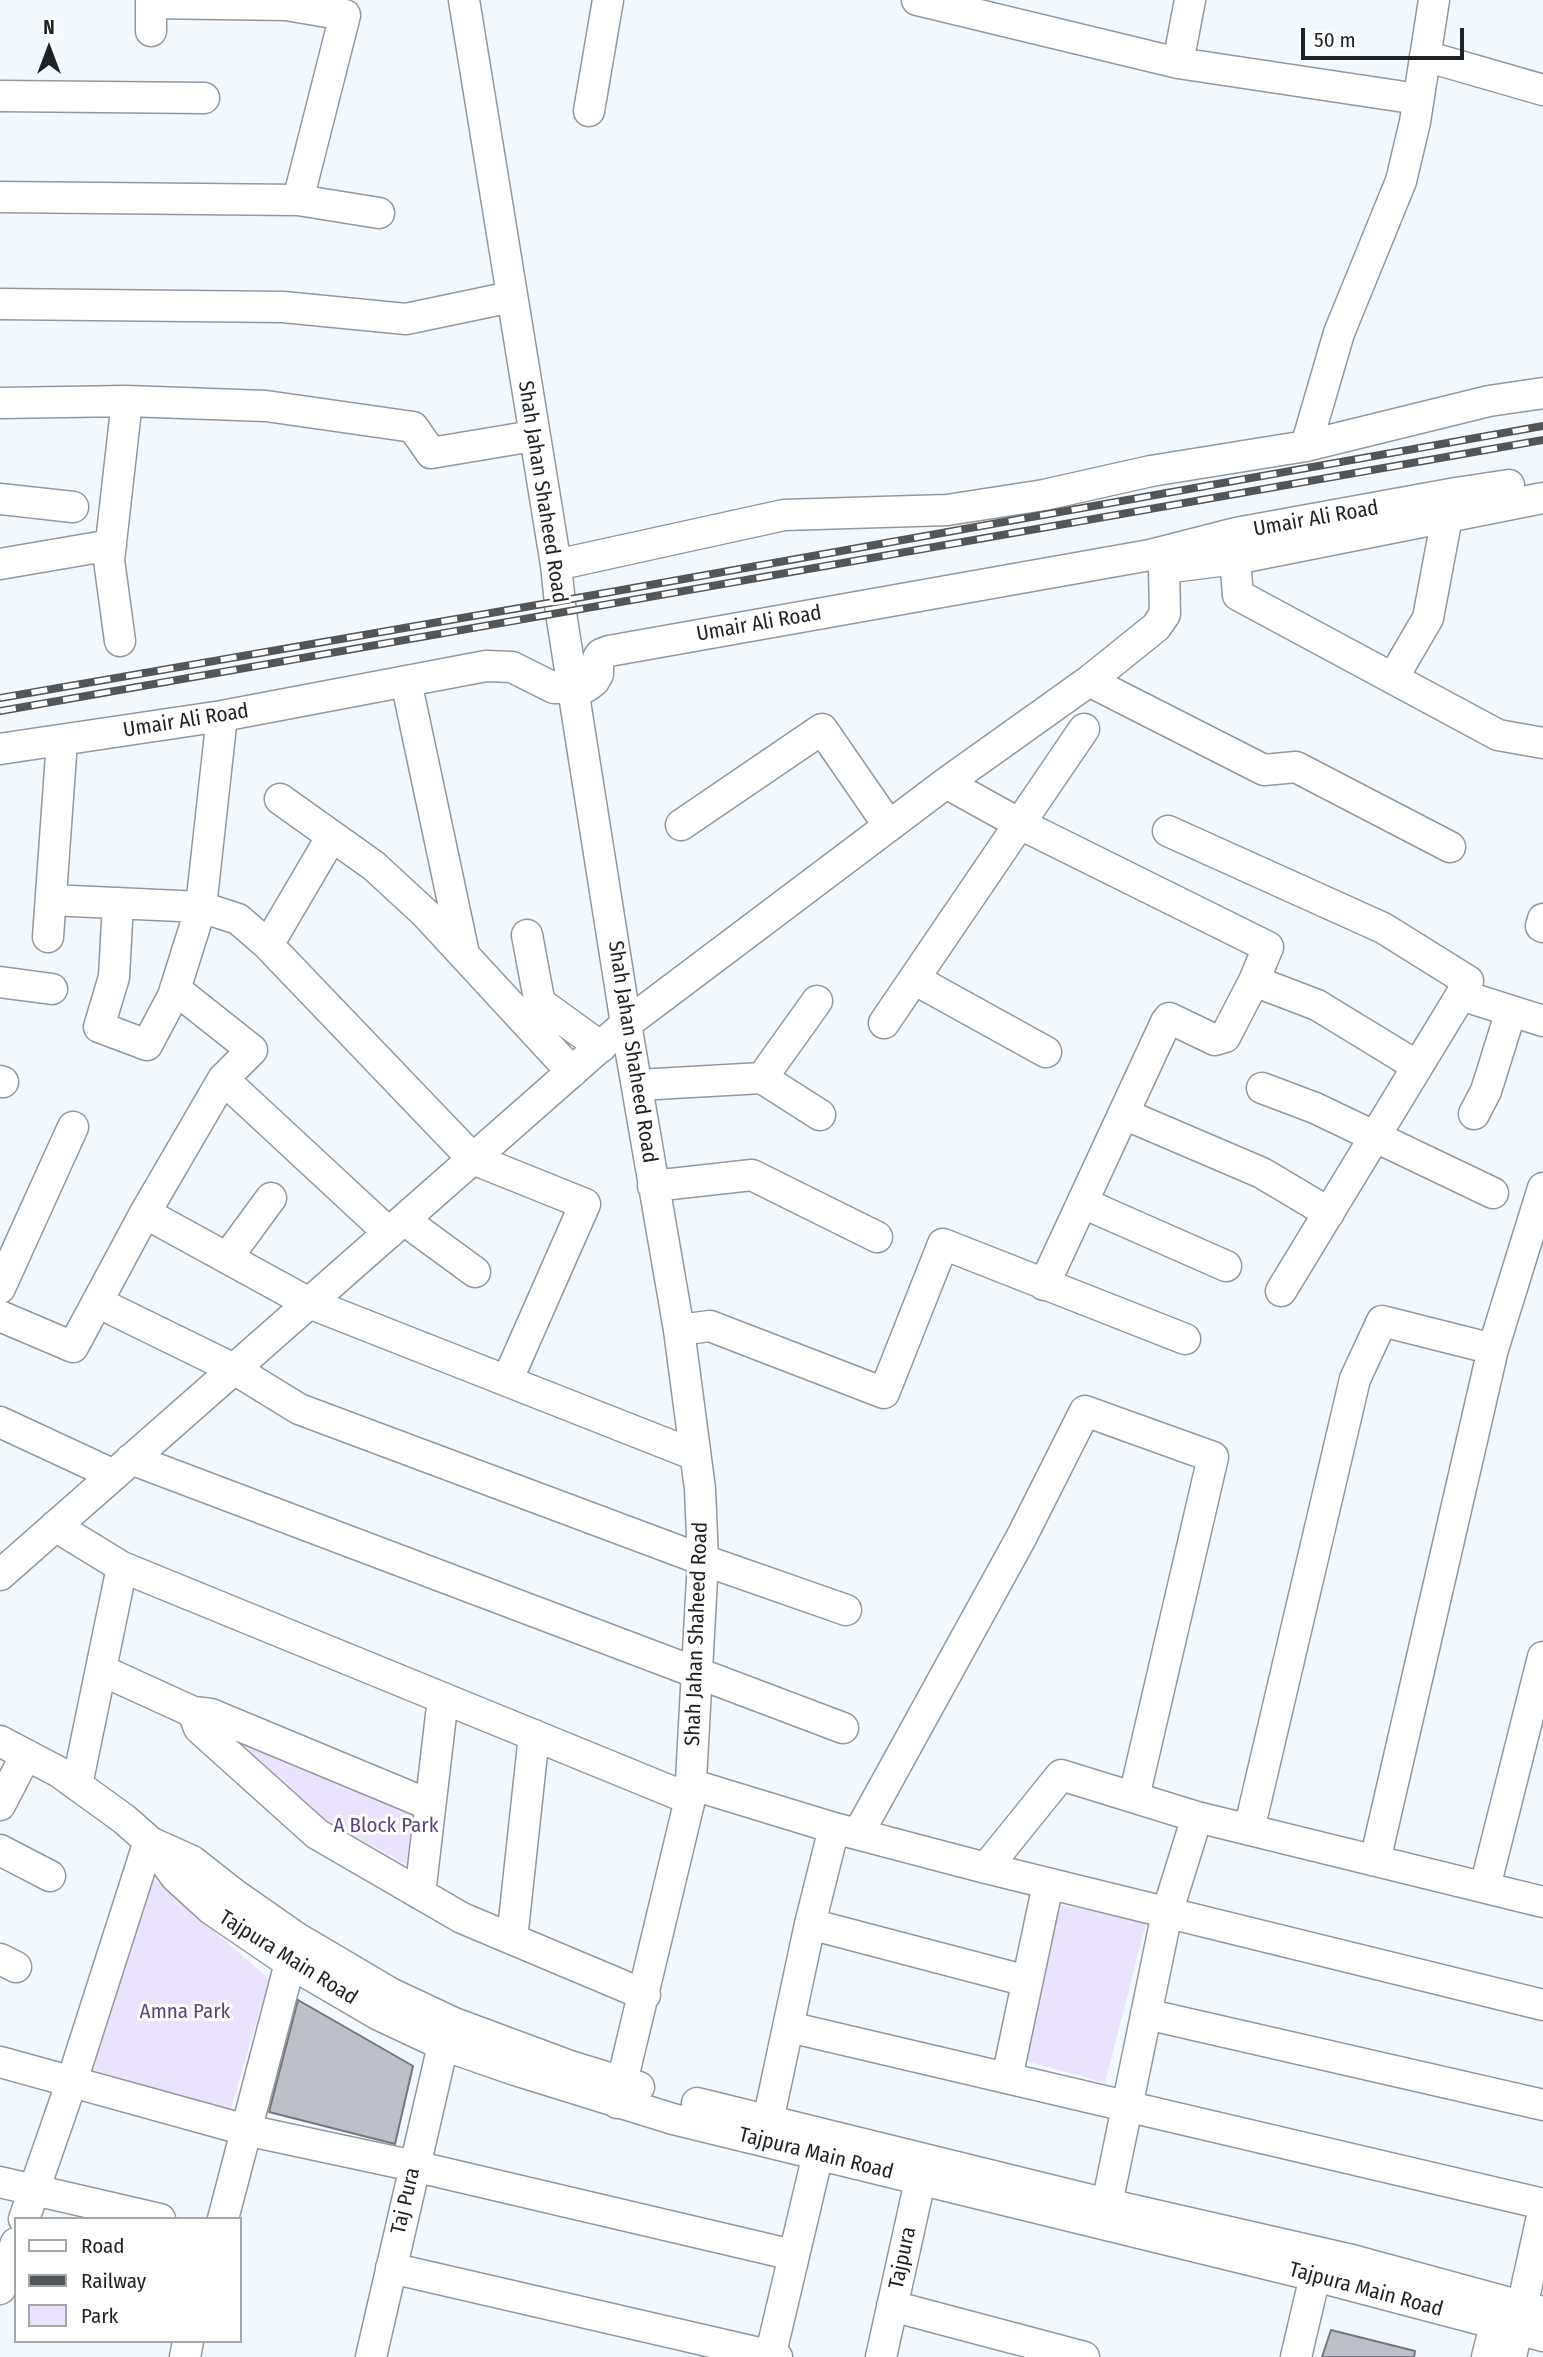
<!DOCTYPE html>
<html>
<head>
<meta charset="utf-8">
<style>
	body { margin:0 }
	#map { position:relative; width:1543px; height:2357px; overflow:hidden; background:#f3faff; font-family:"Fira Sans Condensed",sans-serif }
	canvas { display:block }
	.legend { position:absolute; left:14px; top:2217px; width:228px; height:126px; box-sizing:border-box; background:#fff; border:2px solid #a5a7a7; margin:0; padding:9px 12px; list-style:none; font-size:21px; color:#1f2224 }
	.legend li { display:flex; align-items:center; gap:14px; height:35px }
	.legend b { width:35px; border:2px solid #a5a7a7 }
	.north { position:absolute; left:14px; top:14px; width:70px; height:70px; -webkit-text-stroke:5px #fff; paint-order:stroke; rotate:0deg; font-size:19px; font-weight:700; line-height:28px; text-align:center; color:#1f2224 }
	.north::after { content:''; display:block; margin:auto; width:24px; height:32px; background:#1f2224; clip-path:polygon(50% 0,100% 100%,50% 72%,0 100%) }
	.scale { position:absolute; left:1301px; top:28px; width:163px; height:32px; box-sizing:border-box; border:4px solid #1f2224; border-top:0; padding-left:9px; font-size:21px; line-height:24px; white-space:nowrap; color:#1f2224; -webkit-text-stroke:5px #fff; paint-order:stroke }
</style>
</head>
<body>
<div id="map">
<canvas width="1543" height="2357"></canvas>
<ul class="legend">
<li><b style="height:9px;background:#fff"></b>Road</li>
<li><b style="height:9px;background:#525659"></b>Railway</li>
<li><b style="height:19px;background:#ebe3fe"></b>Park</li>
</ul>
<div class="north">N</div>
<div class="scale">50 m</div>
</div>
<script>
const ctx = document.querySelector('canvas').getContext('2d');
ctx.lineJoin = 'round';
function fillPath(path, color) {
  ctx.fillStyle = color;
  ctx.fill(path, 'evenodd');
}
function poly(rows) {
  const path = new Path2D();
  for (const r of rows) {
    path.moveTo(r[0], r[1]);
    for (let i = 2; i < r.length; i += 2) path.lineTo(r[i], r[i + 1]);
  }
  return path;
}
function stroke(path, color, width, dash) {
  ctx.strokeStyle = color;
  ctx.lineWidth = width;
  ctx.lineCap = dash ? 'butt' : 'round';
  ctx.setLineDash(dash || []);
  ctx.stroke(path);
}
function write(font, color, halo, rows, align = 'center') {
  ctx.font = font + ' "Fira Sans Condensed",sans-serif';
  ctx.lineWidth = 6;
  ctx.setLineDash([]);
  ctx.textBaseline = 'middle';
  ctx.strokeStyle = halo;
  ctx.fillStyle = color;
  for (const [text, x, y, turn = 0] of rows) {
    ctx.save();
    ctx.translate(x, y);
    ctx.rotate((+turn || 0) * Math.PI / 180);
    ctx.textAlign = isNaN(turn) ? turn : align;
    if (halo) ctx.strokeText(text, 0, 0);
    ctx.fillText(text, 0, 0);
    ctx.restore();
  }
}
fillPath(poly([
	[219,1725,413,1811,407,1865,322,1818],
	[152,1877,269,1979,230,2112,91,2069],
	[1058,1904,1146,1923,1105,2083,1026,2061]
]), '#ebe3fe');
const building = poly([
	[298,2000,413,2066,395,2144,269,2112,298,2000],
	[1331,2330,1415,2351,1414,2357,1322,2357,1331,2330]
]);
fillPath(building, '#bdc0c8');
stroke(building, '#74767e', 2);
const minor = poly([
	[151,0,151,31],
	[464,0,556,565,561,613,626,1024,679,1330,700,1489,703,1560,690,1799,617,2103],
	[917,0,1178,63,1418,99],
	[151,3,286,5,345,15,298,200],
	[1425,56,1543,90],
	[1178,63,1190,0],
	[0,96,204,98],
	[589,111,608,0],
	[0,197,298,200,379,213],
	[0,304,283,307,406,319,511,297],
	[0,403,127,401,266,406,413,427,431,453,533,436],
	[1306,446,1339,333,1401,181,1415,122,1434,0],
	[0,499,73,507],
	[1235,559,1238,595,1498,735,1543,743],
	[0,564,111,545],
	[556,565,784,515,947,510,1044,495,1151,471,1306,446,1489,401,1543,393],
	[120,641,109,560,127,401],
	[1393,678,1428,618,1447,517],
	[406,681,464,954],
	[1089,681,1264,770,1296,767,1450,847],
	[0,749,222,716,486,666,512,667,554,688,586,687,594,681,598,674,598,658,601,654,609,651,1150,555,1236,533,1456,493,1509,485],
	[946,783,1020,824,1268,947,1254,981,1225,1037,1215,1040,1169,1018,1166,1022,1044,1285],
	[280,799,374,866,426,914,572,1072],
	[681,825,822,729,889,826],
	[1168,831,1383,928,1468,981,1461,995],
	[51,900,201,907,238,919,268,945,473,1159,585,1204,507,1381],
	[118,903,114,977,99,1027,147,1045,173,996,201,907,222,716],
	[1543,919,1541,926,1543,927],
	[527,935,539,999,543,1005,601,1047],
	[48,937,62,741],
	[268,945,332,836],
	[914,979,1046,1052],
	[1254,981,1317,1005,1417,1066],
	[0,982,52,989],
	[884,1023,1084,729],
	[762,1078,817,1001],
	[223,1079,389,1233],
	[0,1081,3,1082],
	[638,1085,762,1078,820,1115],
	[1262,1088,1315,1108,1493,1193],
	[1124,1114,1262,1173,1329,1213],
	[1474,1114,1486,1091,1511,1011],
	[653,1186,752,1175,877,1237],
	[1083,1203,1226,1266],
	[145,1213,309,1303,695,1455],
	[404,1220,475,1272],
	[227,1258,271,1198],
	[0,1288,73,1127],
	[1281,1291,1461,995,1543,1021],
	[97,1302,234,1369,299,1409,703,1560,846,1610],
	[0,1316,73,1347,145,1213,223,1079,252,1050,175,989],
	[679,1330,710,1326,884,1393,943,1244,1185,1339],
	[0,1422,114,1475],
	[131,1459,843,1728],
	[55,1526,122,1567,690,1799],
	[0,1575,626,1024,946,783,1089,681,1156,627,1165,614,1164,568,1235,559,1543,498],
	[101,1670,193,1712,211,1714,430,1805],
	[193,1712,199,1728,317,1834,462,1918,645,1995],
	[0,1741,59,1772,124,1819,149,1841,176,1877,211,1909,290,1963,379,2015,443,2045,515,2070,673,2119,1315,2276,1543,2336],
	[690,1784,834,1828,986,1868,1061,1775,1197,1817,1543,1902],
	[77,1785,122,1567],
	[0,1805,26,1755],
	[1249,1830,1355,1379,1382,1321,1493,1349],
	[858,1834,1021,1538,1085,1411,1213,1457,1134,1797],
	[152,1843,192,1861,234,1894,297,1938,390,1993,454,2023,570,2066,639,2087],
	[0,1850,50,1876],
	[1375,1861,1493,1349,1543,1188],
	[986,1868,1543,2005],
	[1485,1887,1543,1657],
	[420,1894,443,1698],
	[810,1924,1027,1981],
	[512,1939,534,1735],
	[0,1959,16,1967],
	[1146,2014,1543,2105],
	[789,2027,1543,2204],
	[0,2062,246,2130,414,2166,793,2255],
	[1007,2078,1048,1884],
	[697,2103,1107,2204,1348,2259,1543,2312],
	[768,2121,810,1924,834,1828],
	[0,2182,160,2219],
	[1107,2204,1167,1913,1197,1817],
	[24,2219,72,2081,149,1841],
	[223,2219,290,1963],
	[391,2268,777,2357],
	[0,2289,16,2243],
	[892,2306,1084,2357],
	[185,2357,188,2341],
	[371,2357,443,2045],
	[770,2357,818,2154],
	[881,2357,924,2163],
	[1296,2357,1315,2276],
	[1487,2357,1500,2306],
	[1511,2357,1543,2212]
]);
stroke(minor, '#91999f', 33);
stroke(minor, '#fff', 30);
const rail = poly([
	[0,698,560,601,1543,426],
	[0,711,1543,440]
]);
stroke(rail, '#525659', 8);
stroke(rail, '#fff', 5, [16]);
write('21px', '#1f2224', '#fff', [
	["Shah Jahan Shaheed Road",542,492,81],
	["Umair Ali Road",1316,519,-10],
	["Umair Ali Road",759,624,-10],
	["Umair Ali Road",186,721,-9],
	["Shah Jahan Shaheed Road",632,1052,81],
	["Shah Jahan Shaheed Road",697,1634,-88],
	["Tajpura Main Road",288,1958,32],
	["Tajpura Main Road",816,2154,14],
	["Taj Pura",406,2201,-77],
	["Tajpura",903,2258,-78],
	["Tajpura Main Road",1366,2290,15]
]);
write('21px', '#5d4483', '#fff', [
	["A Block Park",386,1826],
	["Amna Park",185,2012]
]);
</script>
</body>
</html>
